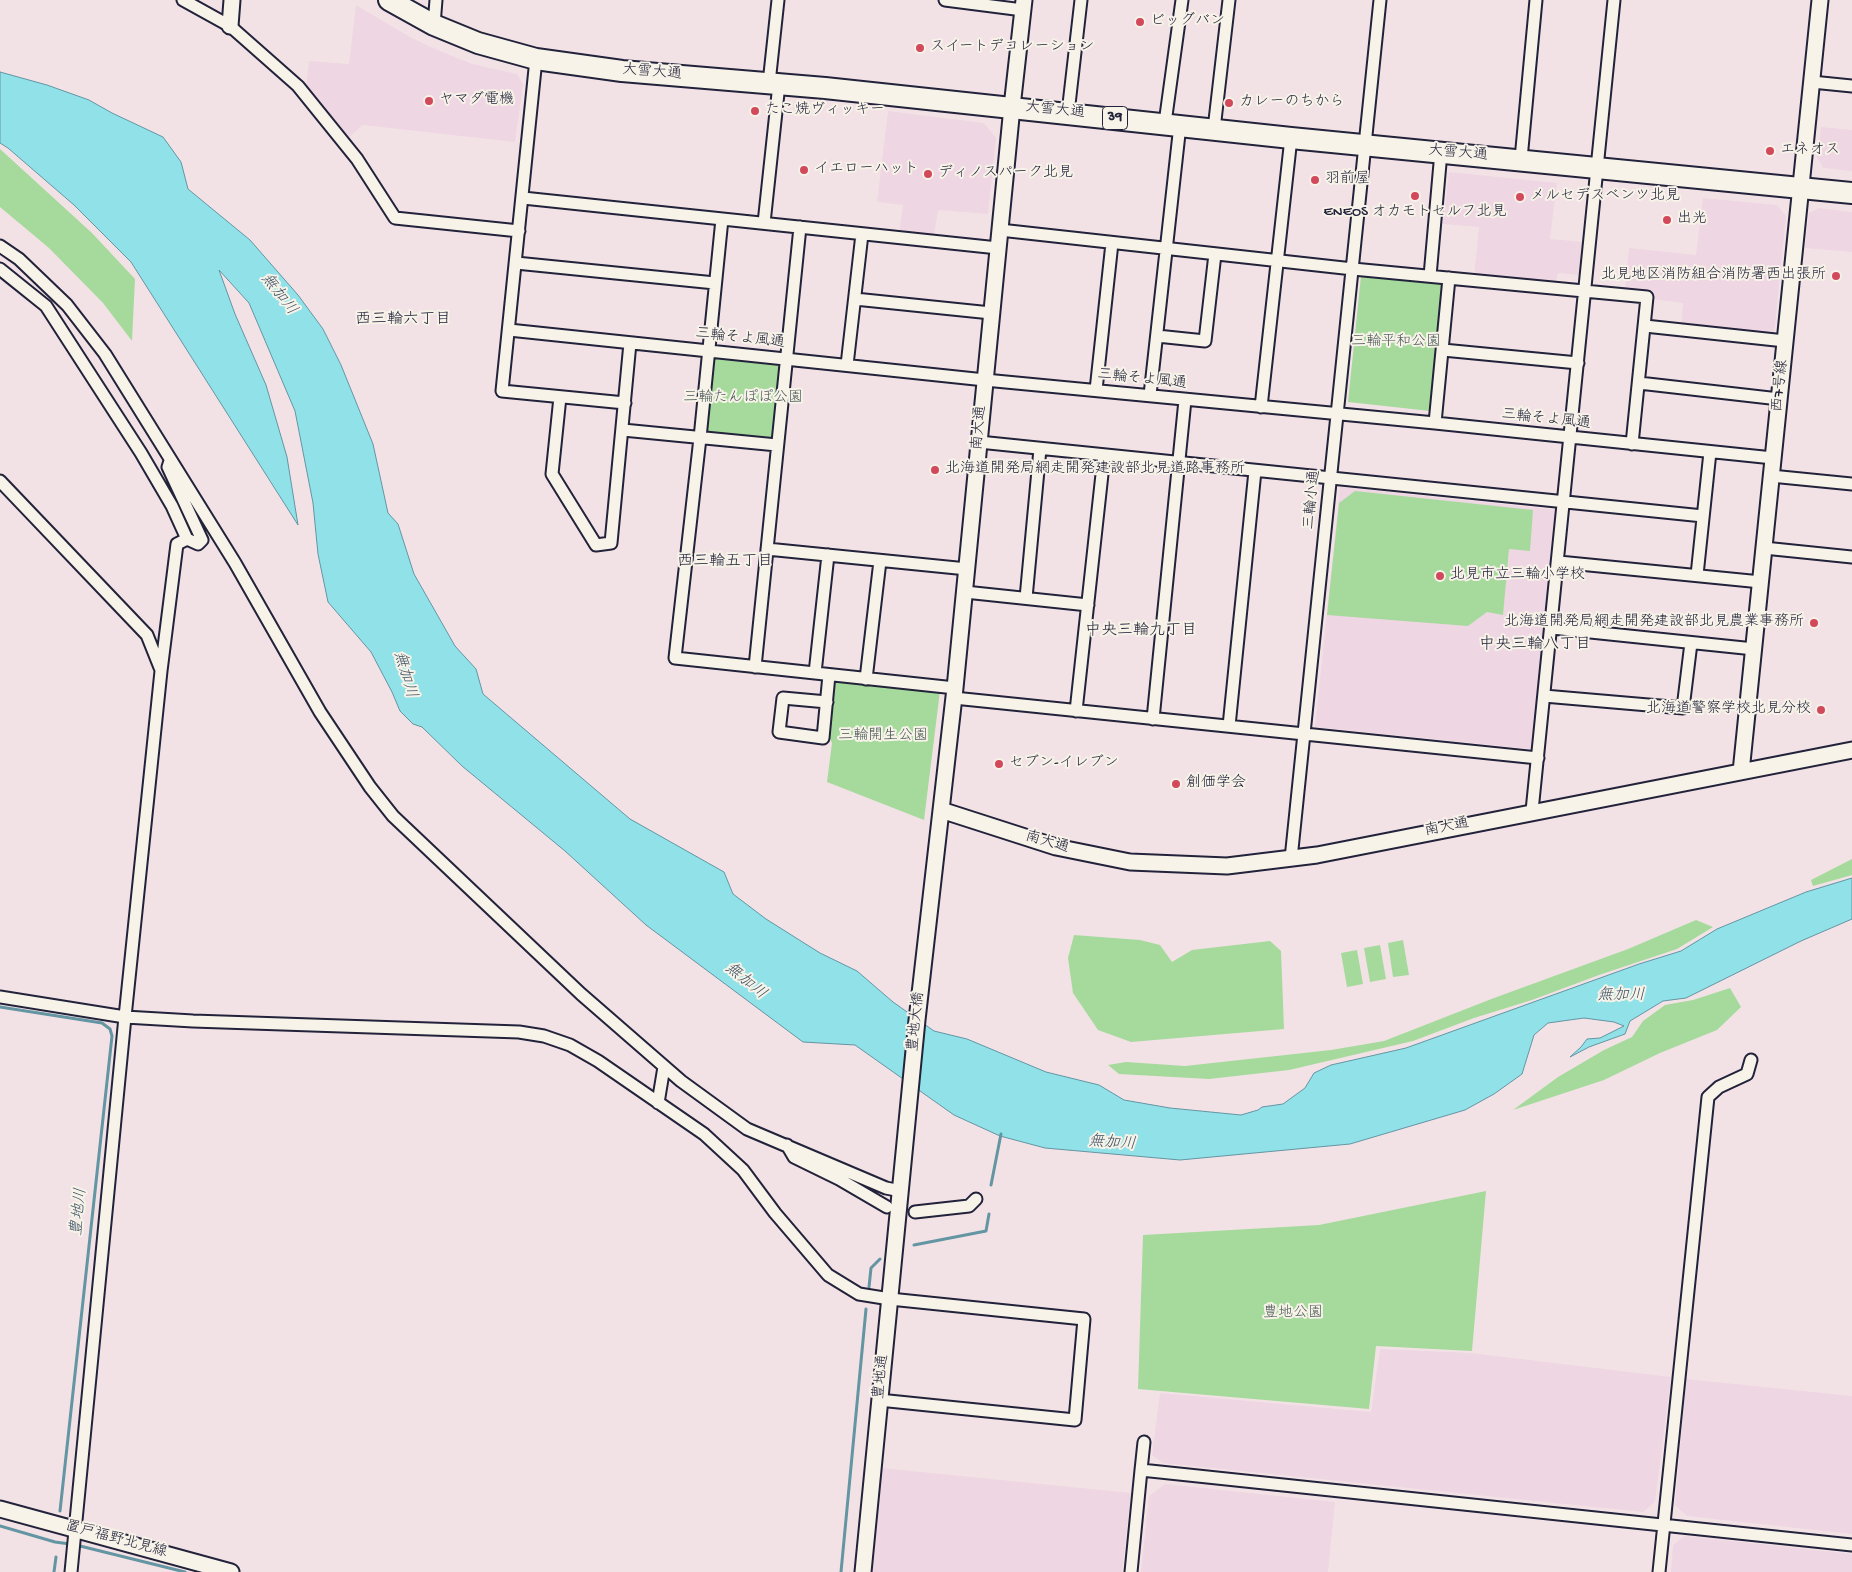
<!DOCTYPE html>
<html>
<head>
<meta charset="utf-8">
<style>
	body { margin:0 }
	canvas { display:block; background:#f2e2e5 }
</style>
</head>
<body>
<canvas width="1852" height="1572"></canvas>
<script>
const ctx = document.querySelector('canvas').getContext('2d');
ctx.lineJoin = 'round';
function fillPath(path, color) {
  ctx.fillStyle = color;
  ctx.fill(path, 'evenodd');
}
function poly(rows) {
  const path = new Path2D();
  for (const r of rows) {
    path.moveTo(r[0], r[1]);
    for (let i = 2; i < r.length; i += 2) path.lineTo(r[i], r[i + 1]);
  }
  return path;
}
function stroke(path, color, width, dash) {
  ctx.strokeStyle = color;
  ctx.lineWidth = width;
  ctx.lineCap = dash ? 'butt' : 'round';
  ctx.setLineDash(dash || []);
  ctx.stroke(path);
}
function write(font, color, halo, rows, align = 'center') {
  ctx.font = font + ' "Gochi Hand","Klee One",sans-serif';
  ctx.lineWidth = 4;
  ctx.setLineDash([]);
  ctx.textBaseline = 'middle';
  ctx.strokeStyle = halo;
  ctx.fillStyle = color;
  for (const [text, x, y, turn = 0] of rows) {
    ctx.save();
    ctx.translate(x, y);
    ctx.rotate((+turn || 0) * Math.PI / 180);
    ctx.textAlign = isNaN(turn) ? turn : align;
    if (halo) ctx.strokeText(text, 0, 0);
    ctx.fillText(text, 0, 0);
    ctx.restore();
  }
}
fillPath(poly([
	[356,5,410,37,433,48,472,64,517,74,523,84,515,142,363,125,348,138,306,88,309,61,349,64],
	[888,111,984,123,996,138,988,214,938,210,934,236,899,233,903,205,877,202],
	[1821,127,1852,130,1852,171,1823,168,1817,157],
	[1449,172,1557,183,1550,239,1584,242,1580,275,1558,273,1556,283,1474,276,1479,227,1443,224],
	[1703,198,1777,205,1786,216,1774,335,1681,326,1683,303,1652,299,1652,292,1625,289,1629,248,1696,255],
	[1819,208,1852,212,1852,252,1805,248,1809,213],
	[1340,487,1557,510,1532,749,1315,727],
	[1380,1349,1471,1353,1671,1377,1655,1502,1643,1512,1163,1463,1152,1455,1160,1393,1371,1412],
	[1686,1379,1852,1396,1852,1534,1687,1516,1675,1505],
	[881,1468,1131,1493,1122,1572,871,1572],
	[1165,1484,1335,1502,1328,1572,1141,1572,1149,1496],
	[1685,1536,1852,1554,1852,1572,1671,1572,1673,1545]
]), '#efd6e3');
fillPath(poly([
	[0,149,92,233,135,279,132,341,103,303,49,248,0,207],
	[1361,276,1443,284,1430,411,1348,402],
	[712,355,782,363,773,441,704,434],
	[1355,491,1533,510,1530,551,1509,549,1503,615,1487,612,1468,626,1327,615,1339,503],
	[833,680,940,691,924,820,827,782,832,743,828,735],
	[1852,859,1852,875,1813,886,1811,880],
	[1696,920,1713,927,1677,949,1599,975,1532,1000,1474,1018,1413,1041,1289,1070,1209,1079,1119,1074,1108,1065,1126,1062,1185,1066,1331,1050,1384,1041,1494,998,1628,949],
	[1074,935,1140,940,1160,945,1172,962,1192,950,1270,941,1281,951,1284,1029,1131,1042,1098,1030,1073,993,1068,958],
	[1403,940,1409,975,1393,977,1388,943],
	[1380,945,1386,979,1370,982,1364,948],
	[1357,950,1363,984,1347,987,1341,953],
	[1730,988,1741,1007,1717,1030,1660,1053,1604,1080,1513,1110,1558,1077,1604,1050,1632,1037,1643,1021,1665,1005,1693,1000],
	[1486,1191,1472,1351,1376,1346,1369,1409,1138,1389,1143,1235,1319,1225]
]), '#a6da9c');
const water = poly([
	[0,72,47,85,89,100,112,113,163,137,181,162,188,189,250,240,298,295,323,329,341,365,373,444,388,513,398,524,414,574,455,646,476,669,483,694,630,819,724,872,733,894,766,919,820,953,857,971,893,1002,934,1031,967,1039,1046,1072,1099,1085,1124,1100,1170,1108,1241,1115,1258,1110,1262,1107,1283,1104,1305,1088,1314,1073,1331,1065,1406,1048,1639,964,1681,951,1717,929,1806,892,1852,878,1852,919,1801,941,1686,998,1663,1001,1630,1021,1625,1034,1589,1047,1570,1057,1581,1047,1587,1039,1600,1038,1624,1026,1614,1022,1584,1018,1548,1023,1534,1035,1522,1074,1494,1094,1465,1110,1350,1144,1180,1160,1045,1148,1000,1136,954,1115,855,1045,803,1042,646,925,565,851,462,766,422,727,413,724,400,711,392,692,371,652,328,602,318,554,313,503,295,411,249,303,219,270,235,314,266,385,287,457,298,525,131,262,74,205,8,148,0,143,0,72]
]);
fillPath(water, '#90e1e8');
stroke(water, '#6495a3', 1);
stroke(poly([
	[0,1007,102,1023,110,1029,112,1036,60,1511],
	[991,1185,1001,1134],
	[914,1245,986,1231,989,1214],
	[869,1287,871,1268,880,1259],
	[0,1526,55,1542,70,1544],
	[76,1545,185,1572],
	[54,1572,56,1557],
	[841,1572,866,1309]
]), '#6495a3', 3);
const street = poly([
	[183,0,230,26,298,86,357,159,395,218,519,231],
	[945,0,1023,10],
	[434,25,436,0],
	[536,59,502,391,625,403],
	[1812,82,1852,86],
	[769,83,778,0],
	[1068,113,1081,0],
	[1165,123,1182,0],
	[1214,129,1229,0],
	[1521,159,1536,0],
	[523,198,998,248],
	[722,219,700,438,675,658,955,688],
	[764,223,779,84],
	[1000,230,1353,269,1647,297,1632,444],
	[0,246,19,259,67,305,105,354,235,563,320,712,370,787,393,816,581,994,681,1081,747,1129,886,1188,901,1191],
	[516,263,715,283],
	[0,269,46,306,141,453,172,506,187,539],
	[1430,276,1441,152],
	[855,299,991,313],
	[1645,326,1785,341],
	[509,330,985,380,1435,423,1773,458],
	[1157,336,1205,341,1215,254],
	[1443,350,1578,363],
	[847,365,862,234],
	[1639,383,1779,399],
	[1096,390,1112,243],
	[1150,395,1180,125],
	[560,397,552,474,596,545,611,543,630,343],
	[1261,407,1291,138],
	[1435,423,1449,278],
	[623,430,777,445],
	[979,442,1703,516],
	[1771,476,1852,484],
	[0,481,147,635,161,670],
	[1764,548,1852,557],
	[767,549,967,569],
	[1559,562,1761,582],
	[1697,575,1710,452],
	[965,592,1088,605],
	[1026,598,1040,449],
	[1552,628,1754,649],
	[755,667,800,227],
	[815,673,828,555],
	[866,679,880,561],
	[1544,696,1683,708,1691,643],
	[954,698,1538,758],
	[827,702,783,698,779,732,823,738,829,675],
	[1076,711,1104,456],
	[1153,719,1185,400],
	[1229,726,1255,471],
	[1532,811,1614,0],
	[1291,859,1380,0],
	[0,997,125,1017,193,1021,519,1032,544,1036,570,1045,598,1061,704,1134,743,1170,775,1213,828,1275,859,1294,890,1299,1084,1319,1075,1420,879,1400],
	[658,1103,664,1067],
	[787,1145,794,1157,839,1179,887,1207],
	[915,1212,969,1206,976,1199],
	[1141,1470,1144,1442],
	[71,1572,125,1017,161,671,177,544,187,539,198,544,202,540,168,467,170,461],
	[1131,1572,1141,1470,1852,1545],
	[1659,1572,1708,1097,1719,1087,1747,1074,1751,1060]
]);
const secondary = poly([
	[230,26,232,0],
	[1741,772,1820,0],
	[941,810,1056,847,1130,862,1227,866,1317,855,1852,750],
	[0,1509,231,1572],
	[863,1572,917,1020,955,688,1012,107,1024,0]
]);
const highway = poly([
	[389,0,434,25,478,43,536,59,622,71,825,88,1291,138,1852,193]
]);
stroke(street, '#22223b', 15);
stroke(secondary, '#22223b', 19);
stroke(highway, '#22223b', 24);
stroke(street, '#f7f3e8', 11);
stroke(secondary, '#f7f3e8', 15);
stroke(highway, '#f7f3e8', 20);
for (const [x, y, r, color] of [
	[1140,22,5,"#d1495b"],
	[920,48,5,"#d1495b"],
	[429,101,5,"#d1495b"],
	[1229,103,5,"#d1495b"],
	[755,111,5,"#d1495b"],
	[1770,151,5,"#d1495b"],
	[804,170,5,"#d1495b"],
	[928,174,5,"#d1495b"],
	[1315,180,5,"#d1495b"],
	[1415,196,5,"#d1495b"],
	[1520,197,5,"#d1495b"],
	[1667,220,5,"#d1495b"],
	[1836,276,5,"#d1495b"],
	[935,470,5,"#d1495b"],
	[1440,576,5,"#d1495b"],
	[1814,623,5,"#d1495b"],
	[1821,710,5,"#d1495b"],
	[999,764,5,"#d1495b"],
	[1176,784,5,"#d1495b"]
]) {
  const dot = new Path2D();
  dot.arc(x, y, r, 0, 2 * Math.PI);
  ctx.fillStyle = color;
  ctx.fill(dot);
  stroke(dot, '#f7f3e8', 2);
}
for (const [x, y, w] of [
	[1115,118,25]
]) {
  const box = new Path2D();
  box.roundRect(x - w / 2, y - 11.5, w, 23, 4);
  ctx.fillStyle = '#f7f3e8';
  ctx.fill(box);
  stroke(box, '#22223b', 1);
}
write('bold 14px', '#22223b', null, [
	["39",1115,118]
]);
write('15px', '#22223b', '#f7f3e8', [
	["ビッグバン",1150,22],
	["スイートデコレーション",930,48],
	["ヤマダ電機",439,101],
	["カレーのちから",1239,103],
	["たこ焼ヴィッキー",765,111],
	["エネオス",1780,151],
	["イエローハット",814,170],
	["ディノスパーク北見",938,174],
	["羽前屋",1325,180],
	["メルセデスベンツ北見",1530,197],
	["ENEOS オカモトセルフ北見",1415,213,"center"],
	["出光",1677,220],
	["北見地区消防組合消防署西出張所",1826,276,"right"],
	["北海道開発局網走開発建設部北見道路事務所",945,470],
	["北見市立三輪小学校",1450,576],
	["北海道開発局網走開発建設部北見農業事務所",1804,623,"right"],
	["北海道警察学校北見分校",1811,710,"right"],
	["セブン-イレブン",1009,764],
	["創価学会",1186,784]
], 'left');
write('15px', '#22223b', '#f7f3e8', [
	["大雪大通",652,73,5],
	["大雪大通",1055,111,6],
	["大雪大通",1458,154,5],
	["三輪そよ風通",740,339,6],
	["三輪そよ風通",1142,380,6],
	["西7号線",1781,386,-84],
	["三輪そよ風通",1546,420,6],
	["南大通",980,428,-85],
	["三輪小通",1313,500,-84],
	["南大通",1447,828,-11],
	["南大通",1047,843,16],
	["豊地大橋",917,1022,-84],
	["豊地通",882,1377,-84],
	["置戸福野北見線",116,1540,15]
]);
write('15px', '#4a5958', '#f7f3e8', [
	["三輪平和公園",1396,343],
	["三輪たんぽぽ公園",743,399],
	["三輪開生公園",883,737],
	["豊地公園",1293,1314]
]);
write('italic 16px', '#3e5266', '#f7f3e8', [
	["無加川",278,295,52],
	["無加川",404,675,74],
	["無加川",745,982,39],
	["無加川",1621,997],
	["無加川",1112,1144,4],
	["豊地川",80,1212,-84]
]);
write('16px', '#22223b', '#f7f3e8', [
	["西三輪六丁目",403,321],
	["西三輪五丁目",725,563],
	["中央三輪九丁目",1141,632],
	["中央三輪八丁目",1535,646]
]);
</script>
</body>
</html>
